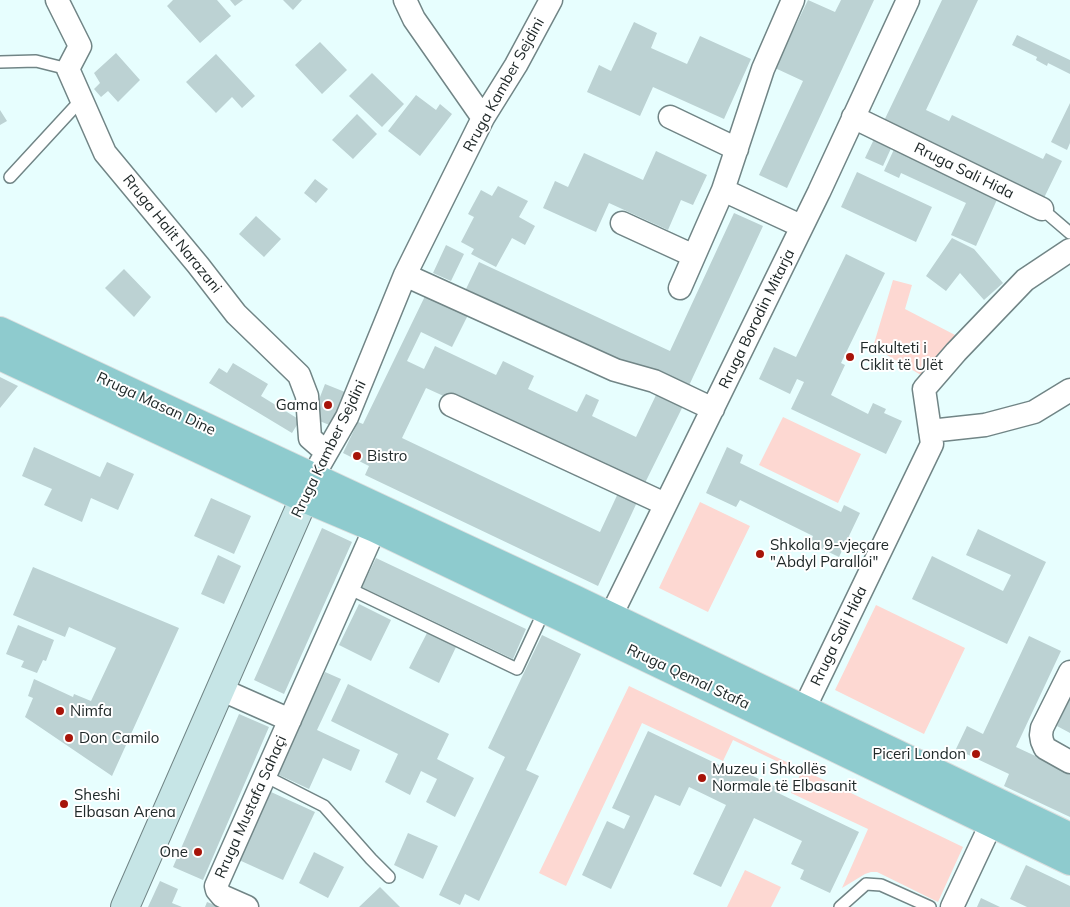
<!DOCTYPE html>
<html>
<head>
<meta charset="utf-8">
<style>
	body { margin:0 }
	canvas { display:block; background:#e7fefe }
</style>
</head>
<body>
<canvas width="1070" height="907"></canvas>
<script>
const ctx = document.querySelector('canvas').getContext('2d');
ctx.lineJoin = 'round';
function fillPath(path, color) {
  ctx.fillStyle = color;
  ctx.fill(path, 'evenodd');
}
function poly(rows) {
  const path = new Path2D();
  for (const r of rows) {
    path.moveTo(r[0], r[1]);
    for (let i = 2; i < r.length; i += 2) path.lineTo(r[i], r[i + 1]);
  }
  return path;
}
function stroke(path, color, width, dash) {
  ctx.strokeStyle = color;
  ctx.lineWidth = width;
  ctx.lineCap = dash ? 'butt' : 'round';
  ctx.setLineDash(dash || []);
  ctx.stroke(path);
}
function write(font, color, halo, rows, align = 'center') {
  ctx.font = font + ' Mulish,sans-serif';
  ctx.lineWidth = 4;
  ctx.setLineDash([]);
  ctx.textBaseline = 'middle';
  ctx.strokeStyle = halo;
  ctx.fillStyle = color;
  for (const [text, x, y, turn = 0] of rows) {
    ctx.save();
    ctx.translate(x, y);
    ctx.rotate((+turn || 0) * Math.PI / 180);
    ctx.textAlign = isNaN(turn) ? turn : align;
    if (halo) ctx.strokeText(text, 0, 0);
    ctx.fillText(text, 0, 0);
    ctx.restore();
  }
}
fillPath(poly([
	[893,280,912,285,905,309,957,336,926,378,873,347],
	[783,417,861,454,838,503,759,465],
	[700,502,750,526,708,612,659,588],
	[876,605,965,648,924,734,835,690],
	[629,686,963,847,938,902,877,872,871,872,865,874,842,888,868,829,791,793,801,773,733,740,723,761,642,723,566,886,539,873],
	[745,870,781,887,771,907,727,907]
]), '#fdd8d2');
fillPath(poly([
	[173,0,217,0,231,16,200,43,167,6],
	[230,0,243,0,235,6],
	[283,0,302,0,293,10],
	[808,0,835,12,841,0,874,0,787,188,759,175,803,81,775,68],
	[942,0,978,0,926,110,949,121,952,115,1043,159,1046,153,1062,161,1042,202,882,125],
	[634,22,657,33,651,48,687,64,700,36,751,59,724,119,653,87,640,116,587,92,599,65,611,71],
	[1017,35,1070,60,1070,74,1048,63,1047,66,1036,60,1037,57,1012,45],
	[320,42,347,70,322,94,295,65],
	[116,53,140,80,118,102,108,91,101,97,94,89,100,83,94,73],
	[216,54,255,96,242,108,232,97,216,113,186,82],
	[372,73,404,104,382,127,349,96],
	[416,95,436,110,440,104,452,114,420,156,388,131],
	[1070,103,1070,143,1067,150,1051,142],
	[0,110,7,121,0,125],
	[357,114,377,134,353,159,332,140],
	[876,135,893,144,883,166,865,158],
	[896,145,1000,193,976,246,951,235,966,203,901,173,899,178,884,171],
	[656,151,707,175,693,205,681,200,668,230,609,203,596,232,543,208,555,181,568,187,584,153,643,180],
	[857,172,932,207,916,242,841,207],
	[315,179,328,189,316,203,304,193],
	[498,186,528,201,519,217,535,226,525,245,512,238,496,267,471,254,474,249,461,242,474,217,468,214,481,190,492,196],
	[734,213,763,226,686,392,466,289,479,262,670,351],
	[256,216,281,239,264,257,239,234],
	[952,238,974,249,1003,283,984,300,960,273,946,291,926,276],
	[446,245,464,254,451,281,433,273],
	[846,254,885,273,841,363,845,365,831,395,868,414,873,403,886,409,884,413,902,421,886,454,791,409,804,382,797,379,790,394,759,379,774,347,796,357],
	[124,269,151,297,134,317,105,288],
	[426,294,470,311,452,347,421,332,407,361,424,369,435,346,496,375,503,361,534,376,528,389,577,412,586,394,599,400,592,416,636,437,657,393,683,406,643,487,426,388,402,438,600,532,620,489,639,498,598,586,365,475,369,466,343,453,358,422,363,424],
	[233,363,268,384,261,396,300,420,292,433,209,383,219,368,227,373],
	[0,377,18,386,0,408],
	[325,384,345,392,332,426,312,418],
	[34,447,100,477,107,462,134,474,118,510,91,498,82,522,44,505,52,489,22,476],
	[727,447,743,455,740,463,841,512,844,505,860,513,839,557,810,543,813,536,740,500,736,507,706,493],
	[211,498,251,516,234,554,194,536],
	[322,528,352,542,284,694,254,680],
	[978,529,1046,562,1007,644,912,599,932,556,1003,591,1011,575,966,555],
	[218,555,241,566,224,604,201,594],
	[376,558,526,629,513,659,362,587],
	[33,567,179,628,112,776,25,717,33,698,28,696,34,679,73,697,74,694,91,701,116,648,69,627,65,637,13,615],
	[359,604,391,620,371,661,339,645],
	[18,625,54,640,46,661,43,660,37,673,21,667,24,661,6,654],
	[427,633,456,647,439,683,409,668],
	[542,635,581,654,526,770,539,776,479,901,465,894,460,905,439,895,505,757,488,748],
	[1029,636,1061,651,1016,747,1070,772,1070,817,1004,786,1009,774,956,749,967,726,983,734],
	[325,672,341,679,317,730,360,750,351,771,323,758,309,789,277,774],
	[348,684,449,734,437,759,474,778,455,817,426,802,437,779,421,771,410,795,385,782,398,754,331,721],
	[1070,699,1070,733,1057,726],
	[239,714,269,727,203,880,173,867],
	[648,731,736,773,738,769,776,787,774,791,859,832,830,893,800,879,804,870,791,864,802,841,754,818,721,887,693,874,726,805,689,787,680,806,655,795,611,889,582,875,607,821,624,829,630,816,612,808],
	[271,792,315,812,283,880,239,860],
	[408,833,438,846,423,879,394,865],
	[314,852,344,867,328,898,299,883],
	[1026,865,1070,886,1070,907,1027,907,1010,899],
	[160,881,178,889,172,903,182,907,148,907],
	[380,887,400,907,359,907],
	[981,898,1000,907,977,907],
	[207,902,220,907,205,907]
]), '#bcd2d3');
const service = poly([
	[0,62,36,61,68,69],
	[10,177,81,100],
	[1042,209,1070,233],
	[348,588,517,669,545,609],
	[265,776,324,806,371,859,389,877],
	[840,907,866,884,881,885,930,907]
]);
const minor = poly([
	[57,0,80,46,68,69,105,153,198,265,236,314,299,375,307,396,310,438,325,451],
	[405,0,414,19,483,118],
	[670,117,737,149],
	[853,117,1042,209],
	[723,190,801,226],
	[622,223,694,256],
	[405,275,615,370,654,381,713,409],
	[680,288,723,190,763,69,793,0],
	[451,405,665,504],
	[930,431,985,425,1034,412,1070,390],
	[320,464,347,417,405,275,483,118,516,65,551,0],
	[603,632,819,192,908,0],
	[1070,672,1042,728,1041,735,1042,741,1045,748,1070,762],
	[220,689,290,720],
	[804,709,932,444,924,389,956,352,1025,280,1070,250],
	[247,907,222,896,217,890,216,886,375,528],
	[952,907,992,822]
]);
const secondary = poly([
	[125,907,313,478]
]);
const primary = poly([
	[0,331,574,599,1070,837],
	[0,356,304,498,375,528,813,737,1070,861]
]);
stroke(service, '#718586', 14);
stroke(minor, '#718586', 25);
stroke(secondary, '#718586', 30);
stroke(primary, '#dbdddd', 30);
stroke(service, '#fff', 11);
stroke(minor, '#fff', 22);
stroke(secondary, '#c6e5e6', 28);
stroke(primary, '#8ecbce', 28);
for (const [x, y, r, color] of [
	[850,357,5,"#a71409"],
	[328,405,5,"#a71409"],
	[357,456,5,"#a71409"],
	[760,554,5,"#a71409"],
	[60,711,5,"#a71409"],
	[69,738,5,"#a71409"],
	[976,754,5,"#a71409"],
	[702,778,5,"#a71409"],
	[64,804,5,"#a71409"],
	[198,852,5,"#a71409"]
]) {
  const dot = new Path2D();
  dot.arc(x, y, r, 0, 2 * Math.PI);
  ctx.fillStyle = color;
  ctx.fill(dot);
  stroke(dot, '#fff', 2);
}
write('15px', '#202929', '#fff', [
	["Rruga Kamber Sejdini",504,85,-61],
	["Rruga Sali Hida",964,171,26],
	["Rruga Halit Narazani",172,234,51],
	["Rruga Borodin Mitarja",757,319,-64],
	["Rruga Masan Dine",156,404,25],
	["Rruga Kamber Sejdini",329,449,-64],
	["Rruga Sali Hida",839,636,-64],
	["Rruga Qemal Stafa",688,677,25],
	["Rruga Mustafa Sahaçi",251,807,-66]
]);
write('15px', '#202929', '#fff', [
	["Fakulteti i",860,348],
	["Ciklit të Ulët",860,365],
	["Gama",318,405,"right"],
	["Bistro",367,456],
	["Shkolla 9-vjeçare",770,545],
	["\"Abdyl Paralloi\"",770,562],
	["Nimfa",70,711],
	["Don Camilo",79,738],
	["Piceri London",966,754,"right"],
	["Muzeu i Shkollës",712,769],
	["Normale të Elbasanit",712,786],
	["Sheshi",74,795],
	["Elbasan Arena",74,812],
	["One",188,852,"right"]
], 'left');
</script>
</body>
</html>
